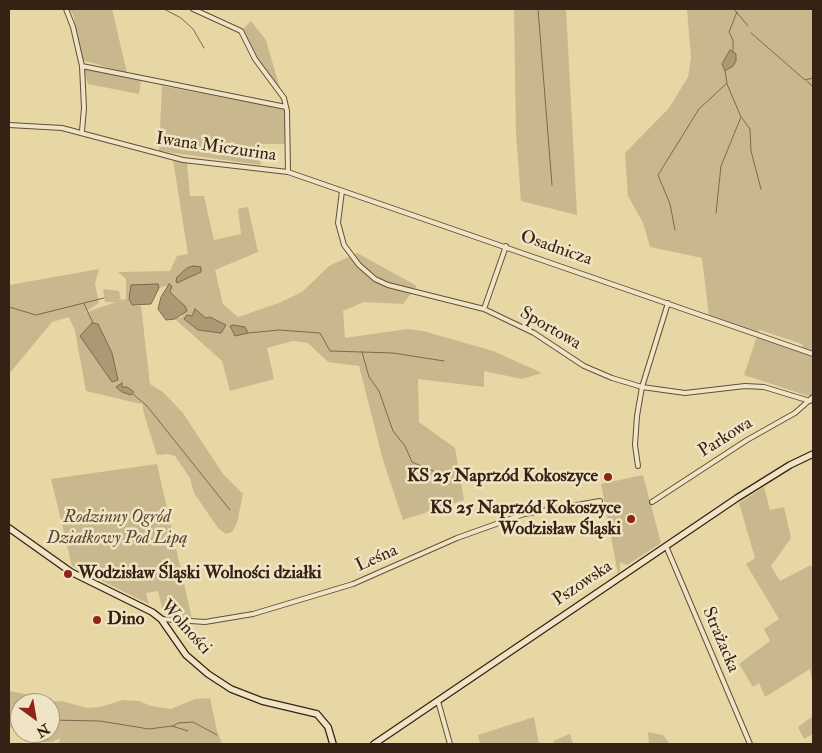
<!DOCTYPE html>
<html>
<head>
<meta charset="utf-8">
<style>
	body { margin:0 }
	#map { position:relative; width:822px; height:753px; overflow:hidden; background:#e7d7a5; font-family:"IM FELL Double Pica",serif }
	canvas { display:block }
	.frame { position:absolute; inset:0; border:10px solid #362215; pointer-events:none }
	.north { position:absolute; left:10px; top:693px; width:50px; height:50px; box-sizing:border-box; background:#efe5c4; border:1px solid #a5977e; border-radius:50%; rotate:148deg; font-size:14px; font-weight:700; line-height:20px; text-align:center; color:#362215 }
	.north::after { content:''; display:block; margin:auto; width:18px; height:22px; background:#8f2418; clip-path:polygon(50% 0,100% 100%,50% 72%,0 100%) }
</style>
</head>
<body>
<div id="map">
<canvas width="822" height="753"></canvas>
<div class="frame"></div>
<div class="north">N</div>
</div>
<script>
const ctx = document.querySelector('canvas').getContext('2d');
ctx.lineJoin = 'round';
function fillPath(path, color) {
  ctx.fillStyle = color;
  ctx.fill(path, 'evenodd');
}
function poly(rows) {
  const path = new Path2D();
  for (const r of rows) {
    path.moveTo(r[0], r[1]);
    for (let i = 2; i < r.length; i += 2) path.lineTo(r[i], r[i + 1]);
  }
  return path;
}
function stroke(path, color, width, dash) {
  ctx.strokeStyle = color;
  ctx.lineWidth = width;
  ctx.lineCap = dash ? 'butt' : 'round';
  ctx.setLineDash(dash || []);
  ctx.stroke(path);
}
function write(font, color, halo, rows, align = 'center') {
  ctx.font = font + ' "IM FELL Double Pica",serif';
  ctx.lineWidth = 5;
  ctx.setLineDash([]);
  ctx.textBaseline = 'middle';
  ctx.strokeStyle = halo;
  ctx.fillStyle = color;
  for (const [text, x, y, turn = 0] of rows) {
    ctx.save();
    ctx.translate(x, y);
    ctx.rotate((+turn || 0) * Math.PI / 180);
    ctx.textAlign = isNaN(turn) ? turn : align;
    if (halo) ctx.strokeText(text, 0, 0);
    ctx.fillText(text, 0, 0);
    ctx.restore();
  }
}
fillPath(poly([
	[69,9,112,9,127,73,82,60,73,14],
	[514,9,566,9,577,215,521,201,516,133],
	[687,9,813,9,813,351,803,348,802,344,760,330,758,332,709,317,702,258,650,247,643,223,628,196,625,153,669,108,688,77,691,58],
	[251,21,266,40,281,92,259,62,242,30],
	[87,68,141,81,139,94,88,84,84,71],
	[162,86,284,109,285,144,259,144,261,165,159,151],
	[173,160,187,163,190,196,204,196,214,240,241,234,238,209,248,207,258,252,215,270,223,304,238,317,279,303,302,292,329,266,357,253,417,286,403,304,364,302,343,311,345,338,407,329,423,331,493,351,542,373,522,379,484,371,484,387,418,379,419,422,455,448,464,500,403,520,383,460,359,366,328,362,308,343,293,341,267,348,274,379,230,391,222,361,175,319,182,317,185,306,170,292,171,286,169,285,159,288,157,284,129,298,132,305,141,306,150,384,163,392,183,413,223,474,243,494,237,523,232,532,226,534,218,528,194,493,190,478,175,456,167,454,157,455,144,414,142,402,141,404,86,391,75,331,69,317,52,322,9,374,9,285,99,269,95,283,99,303,84,313,116,302,105,302,103,289,119,291,121,300,126,299,126,279,118,272,170,271,177,256,188,254],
	[195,309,206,318,210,317,226,325,198,330,184,319,187,315,192,316],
	[757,336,813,356,813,393,811,397,744,375],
	[157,464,192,619,175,618,163,612,158,591,146,593,149,604,72,566,51,479],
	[643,475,661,543,627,565,620,562,620,570,618,574,601,484],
	[764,487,770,510,784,507,791,538,771,566,780,581,811,565,813,568,813,686,810,669,765,697,759,683,753,687,739,664,770,641,764,629,779,619,746,564,755,558,739,503],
	[9,691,36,696,46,702,61,701,87,708,100,707,123,700,139,701,151,706,171,709,195,699,210,698,217,731,222,744,59,744,60,738,52,742,42,742,20,733,50,733,50,703,20,703,20,733,9,726],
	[813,716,813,734,804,739,798,727],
	[534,717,539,744,480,744,478,735],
	[648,732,663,735,670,744,649,744],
	[570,734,573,744,554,744,553,741]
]), '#c9b88d');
const water = poly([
	[730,50,736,54,736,61,733,66,725,71,722,64,730,50],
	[193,266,201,267,201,272,177,283,176,281,177,277,187,268,193,266],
	[158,284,159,288,151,304,132,305,129,299,131,285,158,284],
	[169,284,172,286,170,292,185,306,187,311,175,319,166,320,158,309,161,297,169,284],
	[195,309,206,318,210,317,226,325,221,333,198,330,184,319,187,315,192,316,195,309],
	[92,323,98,324,112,353,118,380,112,382,80,336,92,323],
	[233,325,245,327,248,333,235,336,230,326,233,325],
	[122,383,122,387,127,387,134,392,131,395,122,392,116,387,122,383]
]);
fillPath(water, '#ab9974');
stroke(water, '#7c694e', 1);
stroke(poly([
	[164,9,181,18,193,29,204,48],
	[538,9,552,185],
	[734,9,748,26],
	[751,33,805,80,813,78],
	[733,51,733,40,729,32,737,12],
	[807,81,813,87],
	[742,118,750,129,751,151,761,189],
	[716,213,721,166,741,117,727,84],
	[675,230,670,204,658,175,699,109,727,83,725,71],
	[84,304,93,323],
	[9,307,36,315,104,298],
	[248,333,279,330,320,333,330,351,393,353,444,361],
	[362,352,369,377,379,391,393,431,405,446,412,462,438,473],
	[133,394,147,406,230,510],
	[9,714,20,715],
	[50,720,100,721,149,729,172,726,188,731],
	[173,726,178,723,193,722,217,735]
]), '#7c694e', 1);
const street = poly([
	[66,9,73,27,82,66,84,108,82,131],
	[193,9,241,31,255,59,284,98,287,111,288,172],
	[82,66,286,107],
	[9,125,62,128,183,160,288,172,813,354],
	[342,191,338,223,344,245,359,265,375,279,388,285,484,309,534,333,584,366,612,378,642,387,685,393,745,386,764,387,810,401],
	[484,309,506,246],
	[638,466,635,445,637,416,642,387,668,303],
	[652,502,747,440,795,413,813,397],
	[666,546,750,744],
	[161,619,205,622,253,614,353,584,457,538,524,514,600,501],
	[438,701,450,744]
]);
const secondary = poly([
	[9,528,71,572,152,612,161,619,186,655,208,674,231,689,262,701,317,714,328,727,333,744],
	[374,744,737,498,790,465,813,454]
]);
stroke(street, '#624f39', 6);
stroke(secondary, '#362215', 8);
stroke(street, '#efe5c4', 4);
stroke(secondary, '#efe5c4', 5.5);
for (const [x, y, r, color] of [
	[608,477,5,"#8f2418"],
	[631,519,5,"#8f2418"],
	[68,574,5,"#8f2418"],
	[97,620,5,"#8f2418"]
]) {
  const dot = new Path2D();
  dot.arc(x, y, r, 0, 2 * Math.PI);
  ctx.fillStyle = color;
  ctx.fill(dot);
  stroke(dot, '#efe5c4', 2);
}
write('18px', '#362215', '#efe5c4', [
	["Iwana Miczurina",216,148,8],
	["Osadnicza",556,249,19],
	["Sportowa",550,329,30],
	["Parkowa",726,438,-32],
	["Leśna",377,559,-24],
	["Pszowska",583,584,-34],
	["Wolności",185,628,48],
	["Strażacka",720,640,67]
]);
write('bold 18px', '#362215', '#efe5c4', [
	["KS 25 Naprzód Kokoszyce",598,477],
	["KS 25 Naprzód Kokoszyce",621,509],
	["Wodzisław Śląski",621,530],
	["Wodzisław Śląski Wolności działki",78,574,"left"],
	["Dino",107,620,"left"]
], 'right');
write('italic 18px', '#5b4833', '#efe5c4', [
	["Rodzinny Ogród",117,518],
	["Działkowy Pod Lipą",117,539]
]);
</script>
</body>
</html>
